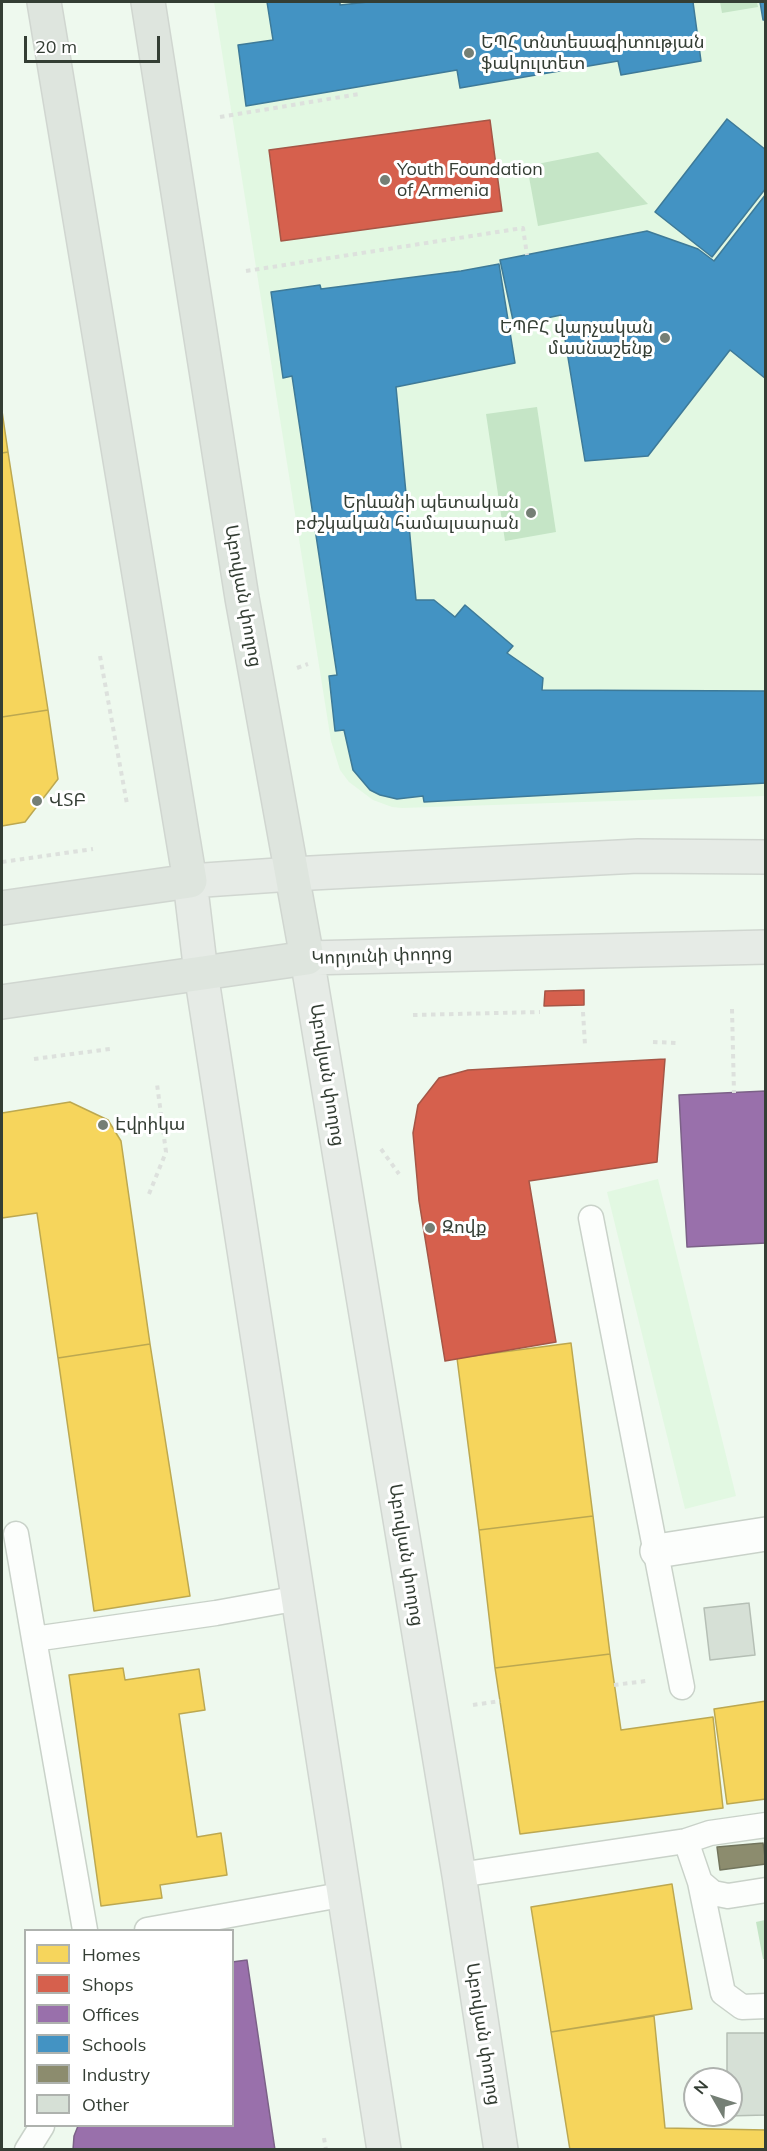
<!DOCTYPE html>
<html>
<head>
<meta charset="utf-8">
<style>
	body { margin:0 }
	#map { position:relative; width:767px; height:2151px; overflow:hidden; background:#eef9ee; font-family:Mulish,sans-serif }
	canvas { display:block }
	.frame { position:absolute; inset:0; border:3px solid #343e34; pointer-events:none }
	.legend { position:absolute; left:24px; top:1929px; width:210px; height:198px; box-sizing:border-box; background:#fff; border:2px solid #aeb2ae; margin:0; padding:8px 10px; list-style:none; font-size:18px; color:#343e34 }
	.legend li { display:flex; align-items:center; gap:12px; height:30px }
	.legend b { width:30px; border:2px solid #aeb2ae }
	.north { position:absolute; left:683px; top:2067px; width:60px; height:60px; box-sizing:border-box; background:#fff; border:2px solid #aeb2ae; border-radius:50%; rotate:309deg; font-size:16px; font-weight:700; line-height:24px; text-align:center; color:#343e34 }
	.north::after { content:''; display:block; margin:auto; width:21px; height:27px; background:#757f75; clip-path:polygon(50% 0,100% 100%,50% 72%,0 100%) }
	.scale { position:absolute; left:24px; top:36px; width:136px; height:27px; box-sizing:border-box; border:3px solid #343e34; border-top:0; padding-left:8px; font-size:18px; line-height:21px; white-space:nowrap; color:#343e34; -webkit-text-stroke:4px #fff; paint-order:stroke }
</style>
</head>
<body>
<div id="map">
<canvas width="767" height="2151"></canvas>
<div class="frame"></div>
<ul class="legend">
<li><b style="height:16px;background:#f6d55c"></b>Homes</li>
<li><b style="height:16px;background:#d6604d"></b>Shops</li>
<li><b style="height:16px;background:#9970ab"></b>Offices</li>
<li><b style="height:16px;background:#4393c3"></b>Schools</li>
<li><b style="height:16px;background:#8c8c6e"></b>Industry</li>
<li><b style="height:16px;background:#d6e0d6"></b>Other</li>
</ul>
<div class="north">N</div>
<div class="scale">20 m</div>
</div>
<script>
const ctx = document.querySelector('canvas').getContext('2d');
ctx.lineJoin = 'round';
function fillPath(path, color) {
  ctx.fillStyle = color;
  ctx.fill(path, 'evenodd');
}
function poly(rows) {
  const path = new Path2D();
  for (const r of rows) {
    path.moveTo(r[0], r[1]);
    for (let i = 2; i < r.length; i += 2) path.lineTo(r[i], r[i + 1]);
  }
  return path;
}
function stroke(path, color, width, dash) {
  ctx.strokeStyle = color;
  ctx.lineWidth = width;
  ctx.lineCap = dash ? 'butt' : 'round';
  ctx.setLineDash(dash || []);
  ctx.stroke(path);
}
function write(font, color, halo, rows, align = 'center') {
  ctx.font = font + ' Mulish,"Noto Sans Armenian",sans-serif';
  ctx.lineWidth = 6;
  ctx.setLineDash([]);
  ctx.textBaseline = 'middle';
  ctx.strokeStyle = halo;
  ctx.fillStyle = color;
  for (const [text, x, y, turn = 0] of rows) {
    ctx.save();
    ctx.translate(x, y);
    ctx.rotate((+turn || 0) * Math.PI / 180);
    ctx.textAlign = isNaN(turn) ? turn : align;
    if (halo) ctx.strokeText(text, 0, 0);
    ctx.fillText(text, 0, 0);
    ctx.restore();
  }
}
fillPath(poly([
	[214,2,765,2,765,796,402,808,392,807,373,800,349,782,340,770,331,741],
	[658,1179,736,1496,685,1509,607,1192]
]), '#e2f8e2');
fillPath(poly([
	[720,2,757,2,758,7,722,13],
	[598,152,648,204,538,226,527,166],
	[537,407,556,532,505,541,486,414],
	[765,1920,765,1959,763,1959,756,1922]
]), '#c5e5c6');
const homes = poly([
	[2,411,8,452,2,453,2,411],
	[8,452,48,710,2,717,2,453,8,452],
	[48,710,58,779,25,822,2,826,2,717,48,710],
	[70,1102,108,1120,121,1141,150,1344,58,1358,37,1213,2,1218,2,1113,70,1102],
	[571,1343,593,1516,479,1530,457,1358,571,1343],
	[150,1344,190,1596,94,1611,58,1358,150,1344],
	[593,1516,610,1654,495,1668,479,1530,593,1516],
	[610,1654,621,1730,713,1717,723,1808,520,1834,495,1668,610,1654],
	[123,1668,125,1680,199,1669,205,1710,179,1714,197,1837,221,1833,227,1875,160,1885,162,1898,101,1906,69,1675,123,1668],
	[766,1701,766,1799,727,1804,714,1709,766,1701],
	[672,1884,692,2009,551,2032,531,1907,672,1884],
	[654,2016,665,2128,766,2130,766,2150,570,2150,551,2032,654,2016]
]);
fillPath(homes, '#f6d55c');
stroke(homes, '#bca850', 1.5);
const shops = poly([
	[490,120,502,211,281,241,269,150,490,120],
	[584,990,584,1005,544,1006,545,991,584,990],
	[665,1059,657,1162,529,1181,556,1342,445,1361,419,1201,413,1133,418,1105,439,1078,468,1070,665,1059]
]);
fillPath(shops, '#d6604d');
stroke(shops, '#a55646', 1.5);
const offices = poly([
	[766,1091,766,1243,687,1247,679,1095,766,1091],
	[247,1960,275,2150,73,2150,74,2136,78,2126,232,2126,232,1962,247,1960]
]);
fillPath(offices, '#9970ab');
stroke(offices, '#7b6187', 1.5);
const schools = poly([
	[267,2,340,2,340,5,368,2,693,2,701,61,621,75,618,61,460,88,457,70,246,106,238,45,273,40,267,2],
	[760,2,766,2,766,20,763,20,760,2],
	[727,119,766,150,766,188,712,257,655,212,727,119],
	[766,194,766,379,730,350,648,456,585,461,561,315,514,325,500,260,647,231,698,249,714,261,766,194],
	[499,264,515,363,396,387,416,600,434,600,455,617,465,605,513,646,507,653,543,678,542,690,766,691,766,783,424,802,423,796,397,799,380,795,370,790,353,770,344,730,335,731,329,676,337,675,292,376,283,378,271,292,320,285,321,289,461,271,499,264]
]);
fillPath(schools, '#4393c3');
stroke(schools, '#3e7a98', 1.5);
const industry = poly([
	[763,1843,766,1864,720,1870,717,1847,763,1843]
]);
fillPath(industry, '#8c8c6e');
stroke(industry, '#72755d', 1.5);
const building = poly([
	[749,1603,755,1655,710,1660,704,1608,749,1603],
	[727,2033,766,2033,766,2115,727,2116,731,2115,731,2079,727,2079,727,2033]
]);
fillPath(building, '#d6e0d6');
stroke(building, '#b5bfb5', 1.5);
const service = poly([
	[591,1218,682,1687],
	[16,1534,34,1639,216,1613,299,1598],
	[34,1639,85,1930],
	[686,1841,700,1882,723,1993,742,2007,766,2006],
	[459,1875,686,1841,710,1833,766,1825],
	[700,1882,713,1893,728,1896,766,1890],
	[147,1930,346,1894],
	[27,2150,42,2126]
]);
const minor = poly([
	[657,1551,766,1534]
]);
const primary = poly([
	[384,2150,201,973,190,881,292,874,638,856,766,857],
	[501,2150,459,1875,307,958,766,947]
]);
const trunk = poly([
	[2,908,190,881,44,2],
	[2,1002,307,958,242,598,148,2]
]);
stroke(service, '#c9d2c9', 27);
stroke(minor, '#c9d2c9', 36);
stroke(primary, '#d0d6d0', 36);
stroke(trunk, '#d0d6d0', 36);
stroke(poly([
	[220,117,359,94],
	[246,271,523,228,527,255],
	[100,656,127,804],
	[297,668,308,664],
	[2,862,93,849],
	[732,1009,734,1093],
	[583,1012,585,1045],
	[413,1015,540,1012],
	[653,1042,678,1043],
	[34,1059,110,1049],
	[381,1149,399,1174],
	[149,1194,166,1152,157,1084],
	[614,1685,646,1681],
	[473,1705,500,1701],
	[324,2138,326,2150]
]), '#dde1dd', 4, [4.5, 4.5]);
stroke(service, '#fcfefc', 24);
stroke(minor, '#fcfefc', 33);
stroke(primary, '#e6ebe6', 33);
stroke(trunk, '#dee5de', 33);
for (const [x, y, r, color] of [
	[469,53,6,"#757f75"],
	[385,180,6,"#757f75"],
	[665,338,6,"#757f75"],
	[531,513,6,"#757f75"],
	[37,801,6,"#757f75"],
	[103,1125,6,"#757f75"],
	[430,1228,6,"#757f75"]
]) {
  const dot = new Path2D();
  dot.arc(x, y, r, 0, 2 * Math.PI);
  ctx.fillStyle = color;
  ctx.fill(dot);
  stroke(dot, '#fff', 2);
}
write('18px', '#343e34', '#fff', [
	["ԵՊՀ տնտեսագիտության",481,43],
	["ֆակուլտետ",481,64],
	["Youth Foundation",397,170],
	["of Armenia",397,191],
	["ԵՊԲՀ վարչական",653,328,"right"],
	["մասնաշենք",653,349,"right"],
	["Երևանի պետական",519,503,"right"],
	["բժշկական համալսարան",519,524,"right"],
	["ՎՏԲ",49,801],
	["Էվրիկա",115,1125],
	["Զովք",442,1228]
], 'left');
write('18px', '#343e34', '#fff', [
	["Աբովյան փողոց",243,596,80],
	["Կորյունի փողոց",382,956,-2],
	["Աբովյան փողոց",327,1075,81],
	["Աբովյան փողոց",406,1555,81],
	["Աբովյան փողոց",483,2034,81]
]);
</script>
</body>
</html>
